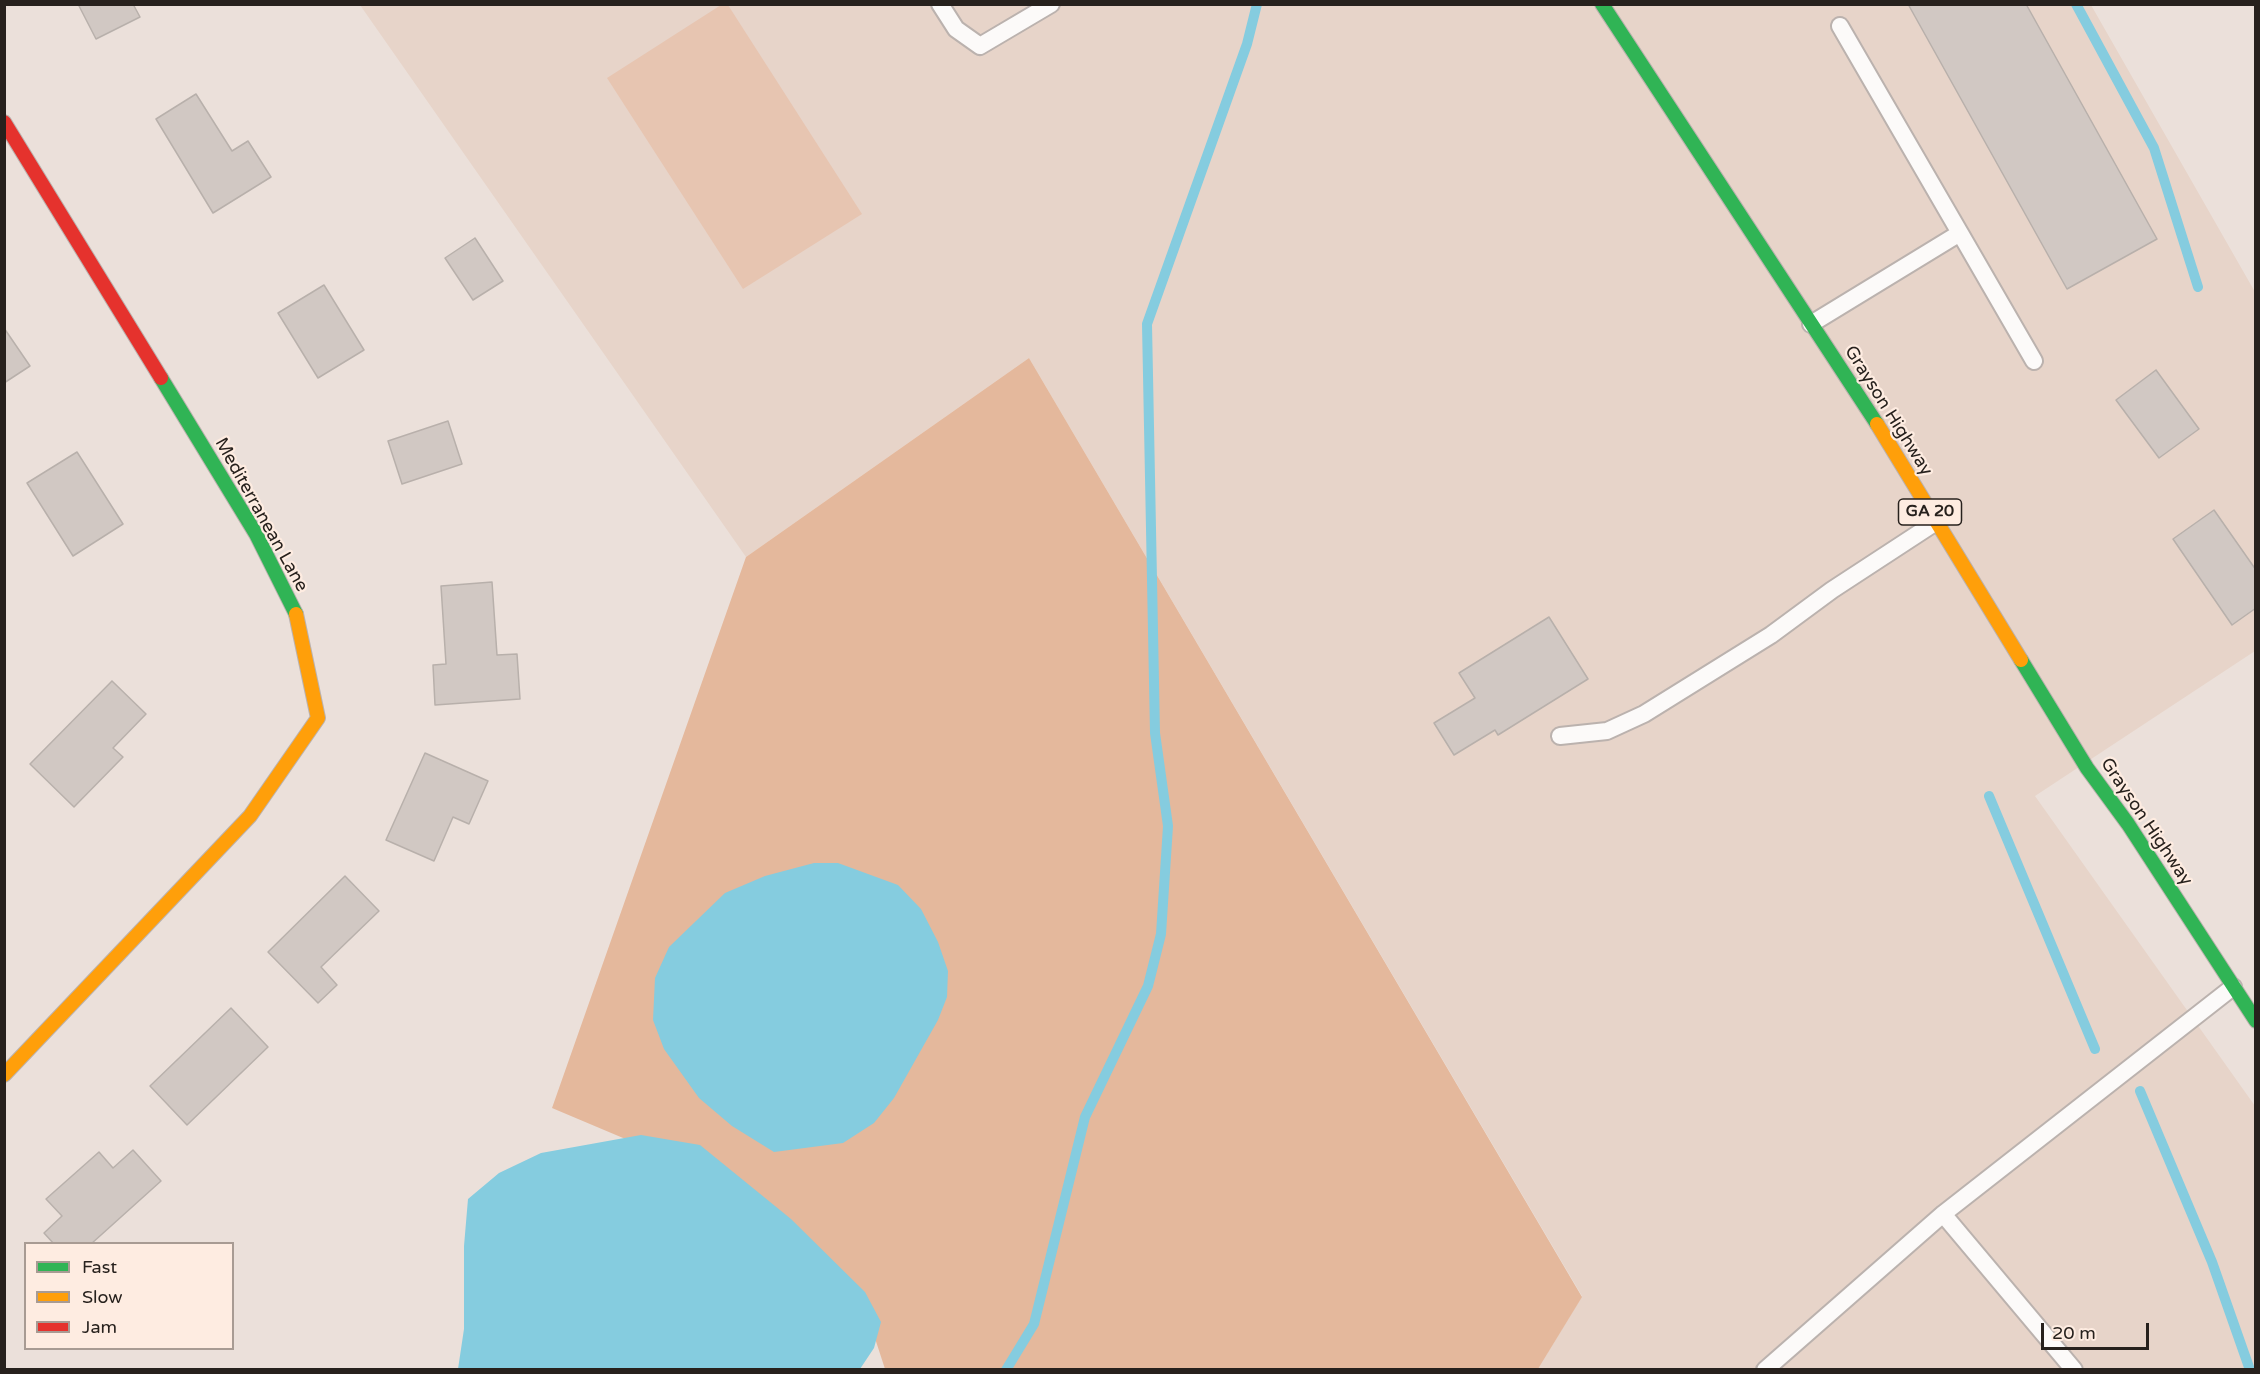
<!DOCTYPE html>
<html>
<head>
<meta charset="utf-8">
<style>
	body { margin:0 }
	#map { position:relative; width:2260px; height:1374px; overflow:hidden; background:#ebe0da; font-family:"Varela Round",sans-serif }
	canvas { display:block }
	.frame { position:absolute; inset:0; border:6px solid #27211d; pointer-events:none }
	.legend { position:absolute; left:24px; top:1242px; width:210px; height:108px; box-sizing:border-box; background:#feece1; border:2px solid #a89b93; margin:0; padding:8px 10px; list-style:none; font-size:18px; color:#27211d }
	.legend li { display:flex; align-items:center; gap:12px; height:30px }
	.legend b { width:30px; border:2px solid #a89b93 }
	.scale { position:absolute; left:2041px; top:1323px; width:108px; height:27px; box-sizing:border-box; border:3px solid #27211d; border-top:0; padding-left:8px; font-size:18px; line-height:21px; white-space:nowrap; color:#27211d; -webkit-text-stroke:4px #feece1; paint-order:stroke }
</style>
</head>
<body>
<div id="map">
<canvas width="2260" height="1374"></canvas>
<div class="frame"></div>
<ul class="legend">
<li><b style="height:8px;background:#30b455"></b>Fast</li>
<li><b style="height:8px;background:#ff9f0a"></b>Slow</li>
<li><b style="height:8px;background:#e5322d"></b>Jam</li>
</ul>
<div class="scale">20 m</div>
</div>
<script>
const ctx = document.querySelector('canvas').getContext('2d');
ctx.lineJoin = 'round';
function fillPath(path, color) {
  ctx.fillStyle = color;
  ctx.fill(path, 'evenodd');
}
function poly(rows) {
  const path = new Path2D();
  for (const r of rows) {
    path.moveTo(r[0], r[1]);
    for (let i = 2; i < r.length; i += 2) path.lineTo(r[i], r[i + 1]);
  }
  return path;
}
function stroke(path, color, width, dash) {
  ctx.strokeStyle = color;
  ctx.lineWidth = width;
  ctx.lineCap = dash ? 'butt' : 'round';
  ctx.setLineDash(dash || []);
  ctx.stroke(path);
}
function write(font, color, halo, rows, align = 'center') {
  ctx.font = font + ' "Varela Round",sans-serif';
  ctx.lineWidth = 4.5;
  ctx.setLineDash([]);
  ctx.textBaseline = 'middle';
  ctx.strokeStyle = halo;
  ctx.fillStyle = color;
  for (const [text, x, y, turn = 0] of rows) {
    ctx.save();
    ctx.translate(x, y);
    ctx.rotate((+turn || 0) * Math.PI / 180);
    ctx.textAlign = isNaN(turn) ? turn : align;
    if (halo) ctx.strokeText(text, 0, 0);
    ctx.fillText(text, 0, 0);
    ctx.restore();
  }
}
fillPath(poly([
	[360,5,2091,5,2255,292,2255,651,2035,796,2255,1106,2255,1369,1538,1369,1582,1296,1029,358,746,557]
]), '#e7d4c9');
fillPath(poly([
	[721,5,728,5,862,214,743,289,607,78]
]), '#e7c5b1');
fillPath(poly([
	[1029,358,1582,1297,1538,1369,885,1369,871,1326,751,1192,552,1108,746,557]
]), '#e4b89c');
fillPath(poly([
	[814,863,838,863,898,885,921,909,938,942,948,971,947,997,938,1020,894,1098,874,1123,843,1143,774,1152,732,1126,699,1098,664,1049,653,1020,655,978,669,947,725,893,765,876],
	[641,1135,700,1145,791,1219,865,1292,881,1322,874,1348,860,1369,458,1369,464,1329,464,1246,468,1199,499,1173,541,1153]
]), '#85ccdf');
stroke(poly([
	[2076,4,2154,148,2198,287],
	[1989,796,2095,1049],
	[2140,1091,2212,1262,2250,1370],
	[1006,1370,1034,1324,1085,1117,1148,986,1161,934,1168,826,1155,733,1147,324,1247,44,1257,4]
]), '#85ccdf', 10);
const building = poly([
	[78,4,133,4,140,17,96,39,78,4],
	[1908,4,2026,4,2157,239,2067,289,1908,4],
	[196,94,232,151,248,141,271,177,213,213,156,119,196,94],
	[475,238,503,281,473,300,445,258,475,238],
	[324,285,364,350,318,378,278,313,324,285],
	[4,328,30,366,4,383,4,328],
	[2156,370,2199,429,2159,458,2116,400,2156,370],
	[448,421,462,464,402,484,388,441,448,421],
	[77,452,123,524,73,556,27,483,77,452],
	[2214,510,2256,570,2256,608,2232,625,2173,539,2214,510],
	[492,582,497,655,517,654,520,699,435,705,433,665,446,664,441,586,492,582],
	[1549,617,1588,679,1498,735,1495,730,1454,755,1434,723,1475,698,1459,673,1549,617],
	[112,681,146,714,113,748,123,757,74,807,30,764,112,681],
	[425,753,488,781,469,824,453,817,434,861,386,840,425,753],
	[345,876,379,911,321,967,337,985,318,1003,268,952,345,876],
	[231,1008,268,1047,187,1125,150,1086,231,1008],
	[133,1150,161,1181,91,1244,54,1244,44,1233,62,1216,46,1199,99,1152,113,1168,133,1150]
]);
fillPath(building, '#d1c8c3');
stroke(building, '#b8b0ab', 1.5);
const lane = poly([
	[940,4,956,29,980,46,1051,4],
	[1840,26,1960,233],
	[1811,324,1960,233,2034,361],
	[1560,736,1607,731,1644,714,1771,635,1832,590,1936,522],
	[1943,1214,2074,1370],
	[1765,1370,1943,1214,2233,987]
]);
const fast = poly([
	[1602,4,1877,424],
	[161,378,256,534,296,614],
	[2021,660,2087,768,2128,824,2256,1021]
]);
const slow = poly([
	[1877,424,2021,660],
	[4,1075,250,816,318,718,296,614]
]);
const jam = poly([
	[4,122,161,378]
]);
stroke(lane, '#bbb2ae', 20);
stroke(fast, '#bbb2ae', 16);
stroke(slow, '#bbb2ae', 16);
stroke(jam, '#bbb2ae', 16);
stroke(lane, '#fcfaf9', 16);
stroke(fast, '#30b455', 14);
stroke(slow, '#ff9f0a', 14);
stroke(jam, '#e5322d', 14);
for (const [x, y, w] of [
	[1930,512,63]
]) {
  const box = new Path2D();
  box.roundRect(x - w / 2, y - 13, w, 26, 4.5);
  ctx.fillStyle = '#feece1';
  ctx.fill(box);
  stroke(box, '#27211d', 1.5);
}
write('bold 16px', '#27211d', null, [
	["GA 20",1930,512]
]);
write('18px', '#27211d', '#feece1', [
	["Grayson Highway",1888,411,58],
	["Mediterranean Lane",261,515,61],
	["Grayson Highway",2146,822,56]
]);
</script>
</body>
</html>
